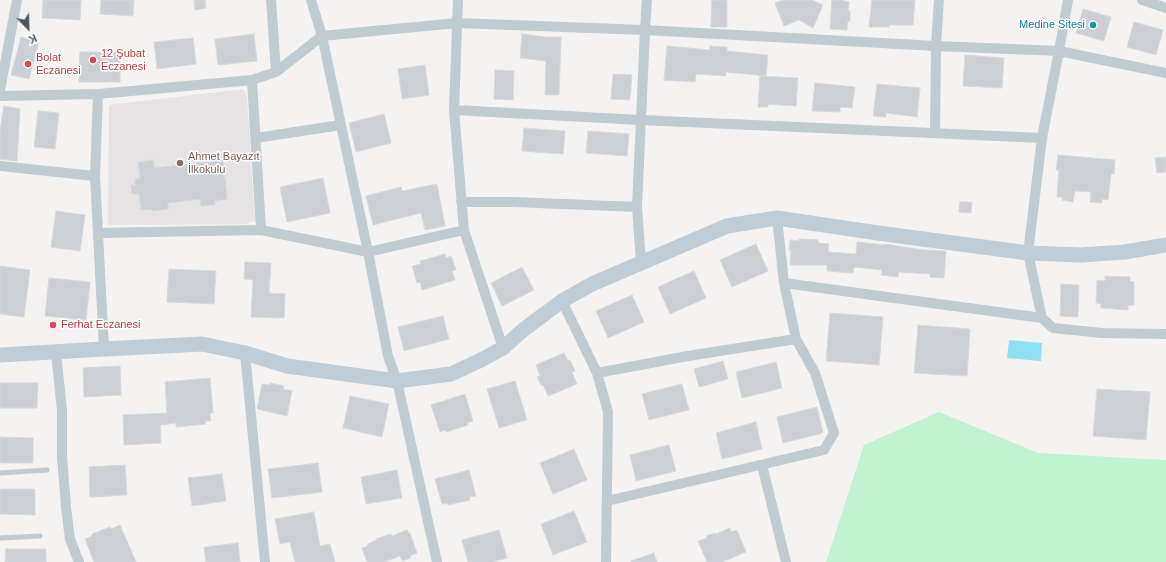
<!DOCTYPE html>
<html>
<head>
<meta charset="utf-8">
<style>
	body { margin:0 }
	#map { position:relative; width:1166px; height:562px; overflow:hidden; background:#f5f2f2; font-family:Arial,sans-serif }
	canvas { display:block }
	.north { position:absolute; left:8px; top:8px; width:40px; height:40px; -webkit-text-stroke:3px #fff; paint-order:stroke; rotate:157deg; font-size:11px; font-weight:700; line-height:16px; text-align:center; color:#495761 }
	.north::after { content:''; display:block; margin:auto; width:14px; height:18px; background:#495761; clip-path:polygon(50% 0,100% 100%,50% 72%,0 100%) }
</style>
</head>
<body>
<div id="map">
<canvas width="1166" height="562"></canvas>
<div class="north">K</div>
</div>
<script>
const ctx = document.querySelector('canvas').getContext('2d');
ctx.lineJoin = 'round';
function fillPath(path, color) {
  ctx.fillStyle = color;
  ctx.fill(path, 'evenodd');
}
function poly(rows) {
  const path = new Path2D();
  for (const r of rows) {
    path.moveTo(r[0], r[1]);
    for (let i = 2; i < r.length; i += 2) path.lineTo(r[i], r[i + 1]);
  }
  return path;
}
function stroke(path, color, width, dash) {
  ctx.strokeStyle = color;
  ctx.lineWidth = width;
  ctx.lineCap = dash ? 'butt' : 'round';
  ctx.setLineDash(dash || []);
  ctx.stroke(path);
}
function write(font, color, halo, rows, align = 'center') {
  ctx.font = font + ' Arial,sans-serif';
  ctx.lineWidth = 3;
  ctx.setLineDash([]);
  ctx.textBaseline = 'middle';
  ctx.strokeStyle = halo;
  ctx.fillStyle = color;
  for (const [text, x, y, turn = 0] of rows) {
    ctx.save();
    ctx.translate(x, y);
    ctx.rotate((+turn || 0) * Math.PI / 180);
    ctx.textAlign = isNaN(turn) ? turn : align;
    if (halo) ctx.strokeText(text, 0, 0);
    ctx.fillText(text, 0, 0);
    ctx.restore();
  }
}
fillPath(poly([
	[243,89,247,96,255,221,245,224,108,225,109,105]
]), '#e6e3e5');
fillPath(poly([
	[939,412,1038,453,1166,460,1166,562,826,562,864,445]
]), '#c1f2d1');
fillPath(poly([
	[1009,340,1042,343,1041,361,1007,358]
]), '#8de1f0');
const building = poly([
	[43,0,81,0,80,20,42,18,43,0],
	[101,0,134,0,133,16,100,14,101,0],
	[194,0,205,0,206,8,195,10,194,0],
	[712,0,727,0,727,27,711,27,712,0],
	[783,0,812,0,823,5,813,28,799,20,784,26,775,3,783,0],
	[832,0,844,0,844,1,849,2,848,11,850,11,850,22,848,21,847,30,830,29,832,0],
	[872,0,915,0,913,25,889,25,889,27,869,27,872,0],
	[1083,9,1111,17,1104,41,1076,33,1083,9],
	[1134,22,1163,30,1156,55,1127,47,1134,22],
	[254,34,257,61,218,65,215,39,254,34],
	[522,34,546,37,561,37,559,95,545,95,546,61,520,58,522,34],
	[21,37,39,42,29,79,11,75,21,37],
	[193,38,196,64,157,69,154,42,193,38],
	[667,46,710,50,710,46,727,47,727,51,768,55,766,76,726,72,726,76,696,74,695,82,664,80,667,46],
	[80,52,120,52,120,82,79,82,80,52],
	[965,55,1004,58,1002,88,963,86,965,55],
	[425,65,429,95,402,99,398,69,425,65],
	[495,70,514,71,513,100,494,99,495,70],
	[613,74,632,75,630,100,611,99,613,74],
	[760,76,798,78,796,106,768,104,768,107,758,107,760,76],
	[815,83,855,87,852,108,840,107,840,112,812,111,815,83],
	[877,84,920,88,917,117,886,113,886,117,873,116,877,84],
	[4,106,20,109,17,161,0,159,0,130,4,106],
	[38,111,59,113,55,149,34,147,38,111],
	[384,114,391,143,356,152,349,123,384,114],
	[524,128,565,131,563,154,522,151,524,128],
	[588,131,629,134,627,156,586,153,588,131],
	[1058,155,1115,160,1114,174,1111,174,1108,200,1102,199,1102,203,1090,202,1091,192,1075,191,1073,202,1062,200,1062,197,1057,197,1059,170,1056,170,1058,155],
	[1166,157,1166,172,1157,173,1155,158,1166,157],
	[153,160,154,168,223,160,227,199,215,201,215,205,201,206,200,199,168,203,168,209,152,211,151,209,141,210,139,194,132,194,131,185,135,185,135,179,140,178,138,162,153,160],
	[323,178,330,213,287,222,280,187,323,178],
	[437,184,445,226,425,230,421,213,373,225,366,196,401,187,402,191,437,184],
	[960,202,972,202,971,213,959,212,960,202],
	[56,211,85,215,80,251,51,247,56,211],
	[799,239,818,240,818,243,829,244,828,252,856,254,857,242,885,245,885,244,923,250,946,251,944,278,930,277,930,274,899,272,898,277,881,275,882,270,854,267,853,273,827,271,827,265,790,265,791,250,789,250,790,240,799,241,799,239],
	[756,244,768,271,732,287,720,260,756,244],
	[445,254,446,258,451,256,456,270,452,271,455,280,422,290,420,282,417,283,412,266,421,264,420,261,445,254],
	[245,262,271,263,269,293,285,294,284,318,251,317,253,280,244,279,245,262],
	[0,266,30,270,24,317,0,314,0,266],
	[522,267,534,290,502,306,491,283,522,267],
	[169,269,216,271,214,304,167,302,169,269],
	[694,271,706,298,670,314,658,287,694,271],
	[1105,276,1130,277,1130,281,1134,282,1134,305,1128,305,1128,310,1101,308,1101,304,1096,303,1097,280,1105,281,1105,276],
	[49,278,90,282,86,320,45,316,49,278],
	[1061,284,1079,285,1078,317,1060,316,1061,284],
	[632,295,644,322,608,338,596,311,632,295],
	[830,313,883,317,879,365,826,361,830,313],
	[443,316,449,339,404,351,398,327,443,316],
	[918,325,970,329,967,376,914,373,918,325],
	[564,353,568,361,570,360,575,371,572,372,577,384,548,396,543,385,541,385,537,377,540,376,536,365,564,353],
	[723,361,728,379,699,387,694,369,723,361],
	[776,362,782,388,742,398,736,372,776,362],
	[120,366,121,395,84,397,83,368,120,366],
	[210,378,213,413,210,413,211,421,205,421,206,424,176,427,176,423,160,425,161,443,124,445,123,415,167,413,165,382,210,378],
	[515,381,527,420,499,428,487,389,515,381],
	[0,383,38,383,37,408,0,408,0,383],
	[270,383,284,386,283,389,292,391,287,416,257,409,262,384,270,385,270,383],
	[682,384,689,410,649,420,642,394,682,384],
	[1097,389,1150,392,1146,440,1093,436,1097,389],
	[465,394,473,421,467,423,468,425,446,432,445,430,440,432,431,405,465,394],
	[350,396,389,404,382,437,343,428,350,396],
	[817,407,823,433,783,443,777,417,817,407],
	[756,422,762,449,722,459,716,433,756,422],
	[0,437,33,438,33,463,0,463,0,437],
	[669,445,676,471,636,481,630,455,669,445],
	[574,449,587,480,553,494,540,463,574,449],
	[318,463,322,492,272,498,268,469,318,463],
	[125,465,127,495,90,497,89,467,125,465],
	[397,470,402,498,366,504,361,477,397,470],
	[469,470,476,496,469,497,470,500,448,505,447,503,442,504,435,479,469,470],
	[222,474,226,501,192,506,188,478,222,474],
	[0,489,35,489,35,515,0,514,0,489],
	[574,511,587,542,553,555,541,524,574,511],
	[314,512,320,546,330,544,335,562,295,562,290,542,280,544,275,519,314,512],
	[120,525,136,562,94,562,85,539,92,536,92,534,110,527,111,529,120,525],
	[730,528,731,532,737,530,746,552,722,562,707,562,698,541,707,538,706,536,715,533,716,534,730,528],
	[407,530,408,533,410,533,417,553,410,556,411,558,402,561,400,556,384,562,367,562,362,548,368,546,367,544,377,540,376,539,391,534,392,536,407,530],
	[499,530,507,558,492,562,468,562,462,540,499,530],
	[238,543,240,562,206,562,204,547,238,543],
	[6,549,46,549,46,562,5,562,6,549],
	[654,553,657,562,631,562,631,561,654,553]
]);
fillPath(building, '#ccd0d5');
stroke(building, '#d6d9de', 1);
stroke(poly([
	[0,473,47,470],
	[0,538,40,536]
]), '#c0cbd2', 5);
stroke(poly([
	[271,0,276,72],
	[311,0,322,36,368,252,388,356,397,381,437,562],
	[458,0,454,110,464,230,503,348],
	[1068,0,1059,51,1042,138,1028,253,1042,318,1053,328,1102,333,1166,334],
	[1142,0,1166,8],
	[252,80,261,230],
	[0,90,17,0],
	[98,94,95,176,104,349],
	[0,96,98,94,252,80,276,72,322,36,457,23,645,30,936,46,1059,51,1166,73],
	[454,110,641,120,1042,138],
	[935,133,936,46,939,0],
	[256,138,341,125],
	[0,166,95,176],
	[461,202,513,202,637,207],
	[98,233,261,230,368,252,464,230],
	[641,262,637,207,645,30,647,0],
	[784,283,1042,318],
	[562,301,597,373,608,412,606,562],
	[56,353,62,410,62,456,66,507,70,539,79,562],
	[245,353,265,562],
	[597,373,688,356,796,339],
	[762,465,786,562],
	[607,501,824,450,834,433,815,373,796,339,784,283,777,218]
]), '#c0cbd2', 10);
stroke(poly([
	[0,355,104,349,202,344,245,353,287,366,397,381,451,374,481,360,503,348,523,330,562,301,592,284,727,226,777,218,878,233,1028,253,1081,255,1125,252,1166,245]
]), '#c0ccd6', 15);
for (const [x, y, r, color] of [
	[1093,25,4,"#0f9aa8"],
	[93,60,4,"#e0444e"],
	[28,64,4,"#e0444e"],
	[180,163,4,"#8d6e63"],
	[53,325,4,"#e0444e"]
]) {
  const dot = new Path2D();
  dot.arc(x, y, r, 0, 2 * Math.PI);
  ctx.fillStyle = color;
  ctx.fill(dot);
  stroke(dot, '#fff', 1.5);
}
write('11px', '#0d838f', '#fff', [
	["Medine Sitesi",1085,25]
], 'right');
write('11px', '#be3a42', '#fff', [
	["12 Şubat",101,54],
	["Eczanesi",101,67],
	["Bolat",36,58],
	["Eczanesi",36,71],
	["Ferhat Eczanesi",61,325]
], 'left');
write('11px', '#785e54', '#fff', [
	["Ahmet Bayazıt",188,157],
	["İlkokulu",188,170]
], 'left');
</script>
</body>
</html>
